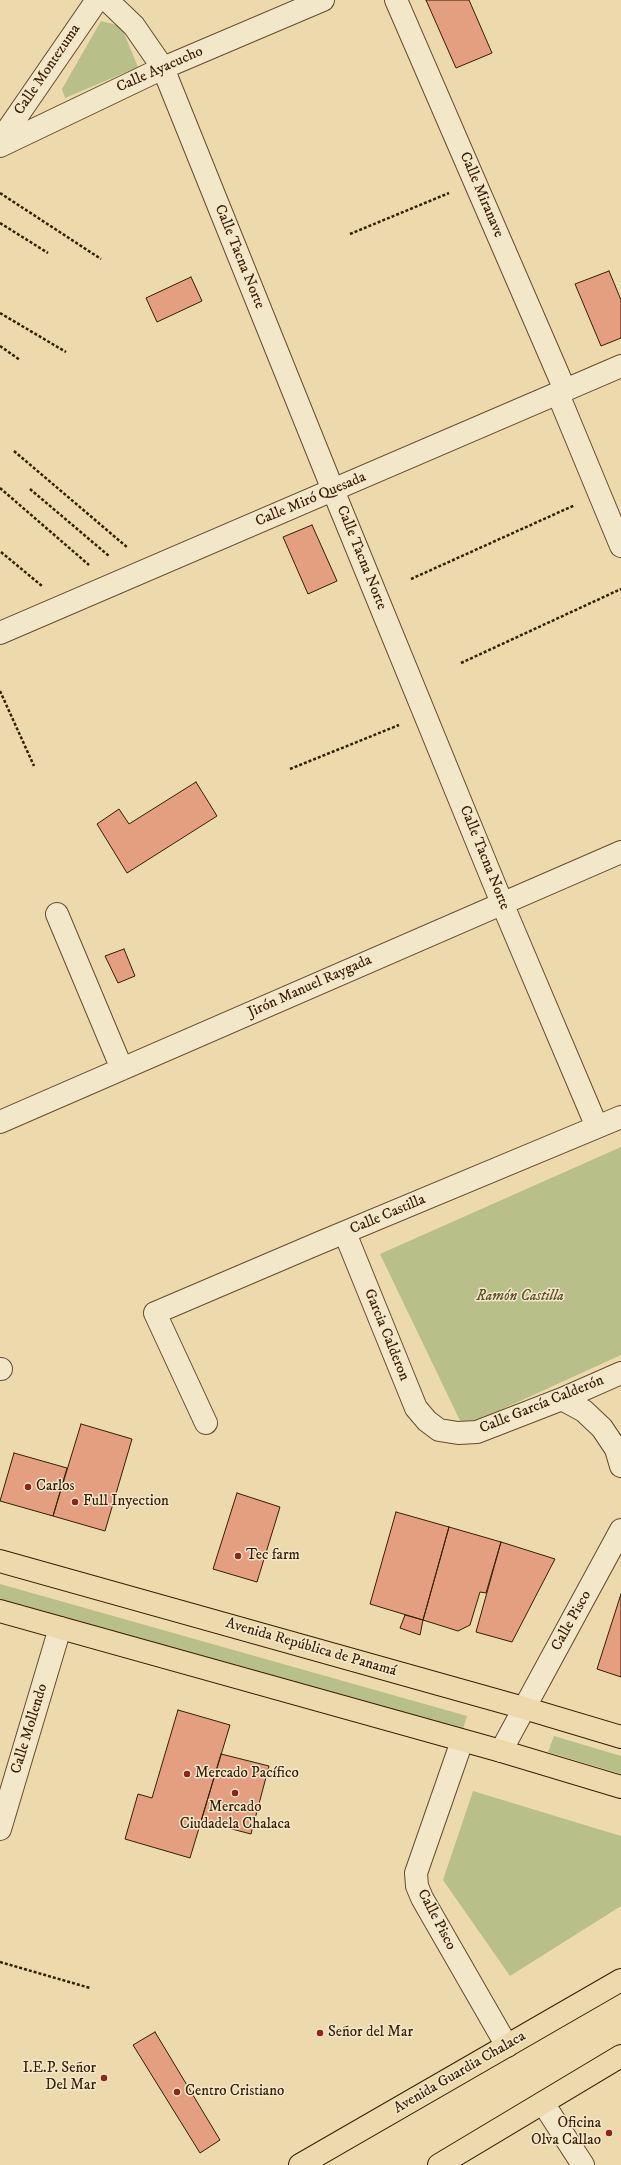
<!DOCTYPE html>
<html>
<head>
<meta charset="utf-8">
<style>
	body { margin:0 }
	canvas { display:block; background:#ecdaad }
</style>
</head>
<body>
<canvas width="621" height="2165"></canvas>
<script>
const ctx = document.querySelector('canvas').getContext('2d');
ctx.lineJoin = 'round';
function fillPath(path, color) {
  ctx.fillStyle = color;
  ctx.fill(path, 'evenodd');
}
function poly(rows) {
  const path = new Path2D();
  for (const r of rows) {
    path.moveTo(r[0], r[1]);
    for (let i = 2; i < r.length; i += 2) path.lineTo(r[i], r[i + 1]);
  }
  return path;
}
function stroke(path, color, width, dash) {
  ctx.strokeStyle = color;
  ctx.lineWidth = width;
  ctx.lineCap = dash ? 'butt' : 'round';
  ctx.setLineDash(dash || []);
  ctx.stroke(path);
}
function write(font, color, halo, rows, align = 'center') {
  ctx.font = font + ' "IM FELL DW Pica",serif';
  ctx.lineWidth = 3;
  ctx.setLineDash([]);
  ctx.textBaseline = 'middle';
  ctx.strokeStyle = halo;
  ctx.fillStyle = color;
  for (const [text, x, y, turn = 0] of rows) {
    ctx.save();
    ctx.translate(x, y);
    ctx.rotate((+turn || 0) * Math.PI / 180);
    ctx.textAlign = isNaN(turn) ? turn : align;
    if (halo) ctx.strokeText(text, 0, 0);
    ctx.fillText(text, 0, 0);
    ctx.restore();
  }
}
fillPath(poly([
	[101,21,121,26,138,67,65,98,62,89],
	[621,1147,621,1355,463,1427,380,1254],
	[0,1584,467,1716,461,1735,0,1602],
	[554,1736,621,1756,621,1774,548,1752],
	[473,1791,621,1836,621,1906,510,1976,443,1880]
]), '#b9bf89');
const building = poly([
	[426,0,469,0,492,53,456,68,426,0],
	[609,271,621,300,621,338,601,346,575,284,609,271],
	[191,277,202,301,157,322,146,298,191,277],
	[312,525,337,581,308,594,283,537,312,525],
	[196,782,217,816,127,873,97,824,119,809,129,824,196,782],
	[124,949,135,976,118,983,105,956,124,949],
	[81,1424,132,1439,105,1531,53,1516,81,1424],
	[14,1453,67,1468,53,1516,0,1501,14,1453],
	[237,1493,280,1507,257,1582,213,1569,237,1493],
	[396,1512,449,1527,423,1620,370,1604,396,1512],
	[449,1527,501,1542,486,1593,480,1592,470,1625,458,1631,423,1620,449,1527],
	[501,1542,555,1559,512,1642,476,1632,501,1542],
	[621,1594,621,1677,597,1669,621,1594],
	[405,1615,423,1620,420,1635,400,1628,405,1615],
	[178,1710,230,1725,190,1858,125,1839,138,1794,152,1798,178,1710],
	[221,1754,269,1766,251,1834,201,1821,221,1754],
	[155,2032,220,2140,200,2153,133,2045,155,2032]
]);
fillPath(building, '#e39f80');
stroke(building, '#381d02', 1);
const minor = poly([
	[107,0,134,26,163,68,333,490,502,903,597,1127],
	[396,0,565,390],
	[0,141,97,0],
	[0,146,163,68,323,0],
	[558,394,621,546],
	[0,633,621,366],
	[57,914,122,1069],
	[0,1122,621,852],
	[345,1233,416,1408,427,1421,439,1430,458,1433,477,1432,562,1399,621,1373],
	[0,1369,1,1369],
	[562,1399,584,1411,602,1428,616,1449,621,1466],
	[206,1423,155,1313,319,1243,621,1117],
	[462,1741,416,1873,417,1886,422,1898,507,2046],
	[501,1751,621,1530],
	[0,1829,60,1628],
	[543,2103,583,2165]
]);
const major = poly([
	[0,1561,524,1708,621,1737],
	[0,1611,501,1751,621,1787],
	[300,2165,621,1980],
	[439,2165,621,2056]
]);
stroke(minor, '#654c2d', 24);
stroke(major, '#381d02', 24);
stroke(poly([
	[0,193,101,259],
	[0,223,48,253],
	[350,234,449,193],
	[0,313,66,352],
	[0,346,20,360],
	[14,451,128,548],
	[0,488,89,565],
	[30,489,109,556],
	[1,552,42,586],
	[411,579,575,505],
	[461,663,621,589],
	[0,691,34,766],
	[290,769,399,725],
	[0,1962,90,1988]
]), '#381d02', 2.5, [3, 2]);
stroke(minor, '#f3e7ca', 22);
stroke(major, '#ecdaad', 22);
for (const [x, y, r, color] of [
	[28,1487,4,"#8f2418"],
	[75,1502,4,"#8f2418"],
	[238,1556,4,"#8f2418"],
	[187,1774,4,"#8f2418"],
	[235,1793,4,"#8f2418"],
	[320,2033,4,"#8f2418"],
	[104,2078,4,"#8f2418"],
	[177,2092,4,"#8f2418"],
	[609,2133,4,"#8f2418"]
]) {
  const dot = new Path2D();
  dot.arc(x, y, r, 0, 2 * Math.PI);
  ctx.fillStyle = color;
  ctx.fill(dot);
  stroke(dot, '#f3e7ca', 1.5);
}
write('15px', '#381d02', '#f3e7ca', [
	["Calle Montezuma",48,70,-56],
	["Calle Ayacucho",160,70,-24],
	["Calle Miranave",481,195,67],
	["Calle Tacna Norte",239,257,68],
	["Calle Miró Quesada",311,500,-23],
	["Calle Tacna Norte",361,558,68],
	["Calle Tacna Norte",484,858,68],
	["Jirón Manuel Raygada",310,987,-24],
	["Calle Castilla",388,1215,-23],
	["Garcia Calderon",386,1335,68],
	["Calle García Calderón",542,1405,-22],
	["Calle Pisco",572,1621,-61],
	["Avenida República de Panamá",311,1648,16],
	["Calle Mollendo",30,1729,-73],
	["Calle Pisco",436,1920,62],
	["Avenida Guardia Chalaca",460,2073,-30]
]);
write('italic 15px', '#5f4e2a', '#f3e7ca', [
	["Ramón Castilla",520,1297]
]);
write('15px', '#381d02', '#f3e7ca', [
	["Carlos",36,1487],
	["Full Inyection",83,1502],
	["Tec farm",246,1556],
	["Mercado Pacífico",195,1774],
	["Mercado",235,1808,"center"],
	["Ciudadela Chalaca",235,1825,"center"],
	["Señor del Mar",328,2033],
	["I.E.P. Señor",96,2069,"right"],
	["Del Mar",96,2086,"right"],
	["Centro Cristiano",185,2092],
	["Oficina",601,2124,"right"],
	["Olva Callao",601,2141,"right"]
], 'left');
</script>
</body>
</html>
